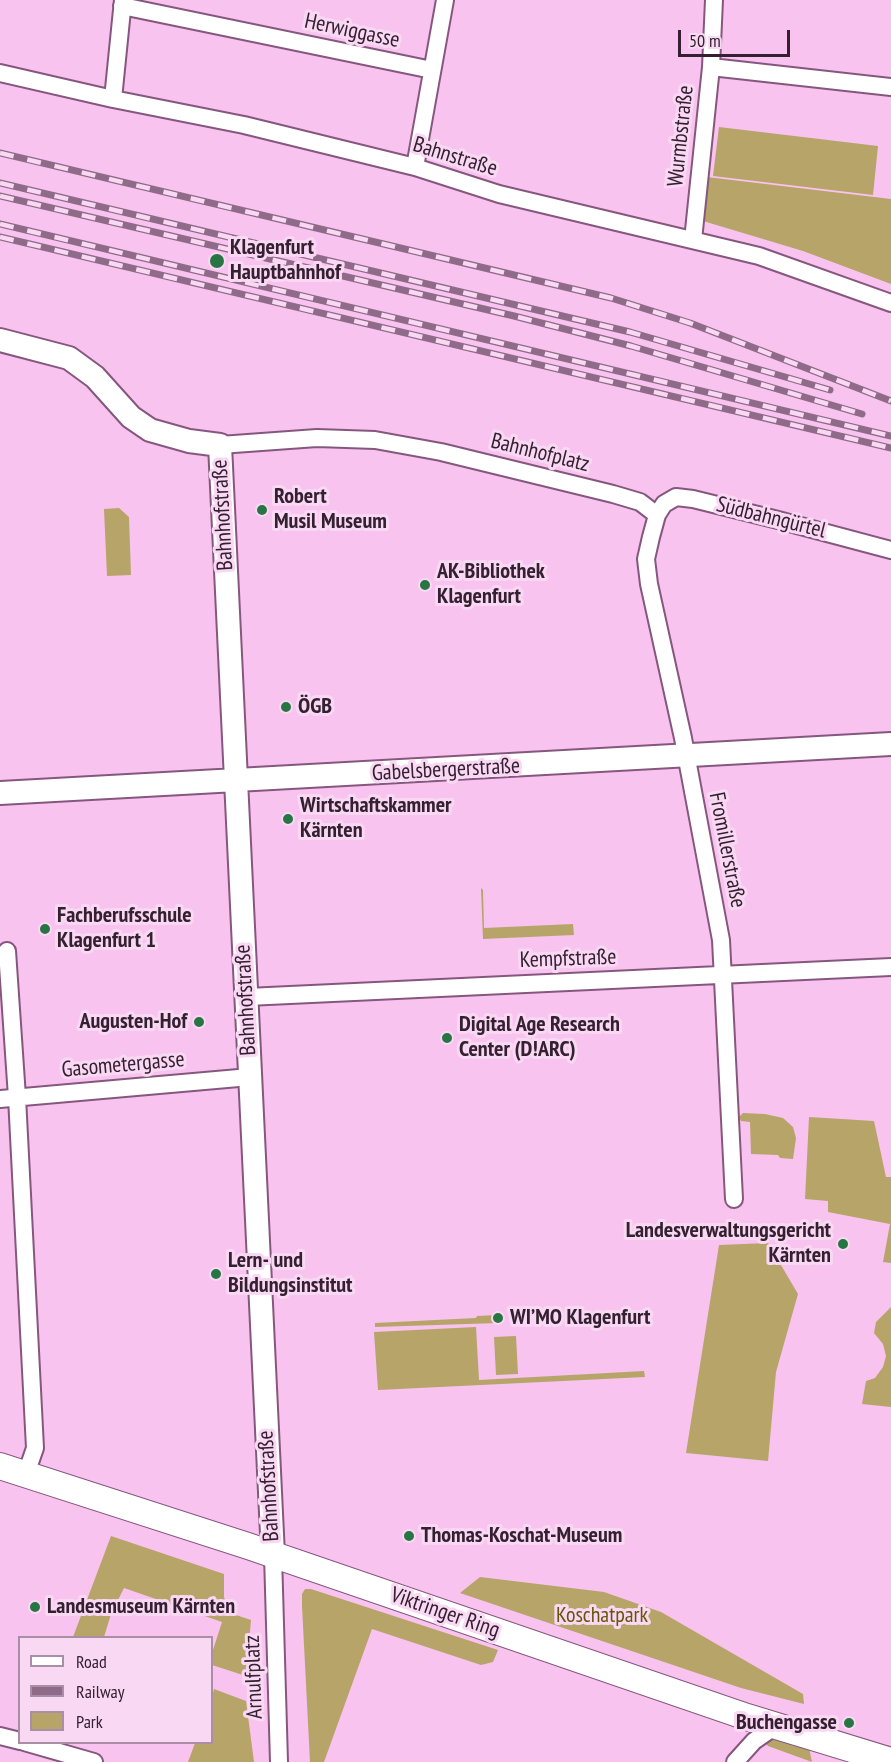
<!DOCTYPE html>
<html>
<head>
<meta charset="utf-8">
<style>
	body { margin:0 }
	#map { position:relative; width:891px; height:1762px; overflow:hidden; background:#f9c3ef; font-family:"PT Sans Narrow",sans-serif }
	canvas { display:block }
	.legend { position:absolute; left:18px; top:1636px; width:195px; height:108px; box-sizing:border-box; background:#f9d8f3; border:2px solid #aa8ea5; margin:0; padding:8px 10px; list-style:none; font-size:18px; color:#342031 }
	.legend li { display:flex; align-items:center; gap:12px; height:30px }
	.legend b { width:30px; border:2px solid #aa8ea5 }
	.scale { position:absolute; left:678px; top:30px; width:112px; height:27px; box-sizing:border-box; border:3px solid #342031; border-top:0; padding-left:8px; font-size:18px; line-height:21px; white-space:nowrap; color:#342031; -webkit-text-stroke:4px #f9d8f3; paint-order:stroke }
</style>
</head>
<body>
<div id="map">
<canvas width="891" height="1762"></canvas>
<ul class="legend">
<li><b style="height:8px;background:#fff"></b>Road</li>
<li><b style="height:8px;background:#8f6b89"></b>Railway</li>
<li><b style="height:16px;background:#b7a468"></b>Park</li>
</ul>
<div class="scale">50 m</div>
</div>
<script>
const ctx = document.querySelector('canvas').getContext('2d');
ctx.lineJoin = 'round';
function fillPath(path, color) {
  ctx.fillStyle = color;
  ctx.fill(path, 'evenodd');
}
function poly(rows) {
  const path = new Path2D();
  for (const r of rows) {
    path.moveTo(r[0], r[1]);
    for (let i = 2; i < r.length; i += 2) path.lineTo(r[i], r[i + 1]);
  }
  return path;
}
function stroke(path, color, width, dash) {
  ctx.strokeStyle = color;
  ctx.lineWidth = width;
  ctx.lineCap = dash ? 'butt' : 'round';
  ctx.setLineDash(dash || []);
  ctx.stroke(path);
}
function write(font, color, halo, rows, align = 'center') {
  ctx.font = font + ' "PT Sans Narrow",sans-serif';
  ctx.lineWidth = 6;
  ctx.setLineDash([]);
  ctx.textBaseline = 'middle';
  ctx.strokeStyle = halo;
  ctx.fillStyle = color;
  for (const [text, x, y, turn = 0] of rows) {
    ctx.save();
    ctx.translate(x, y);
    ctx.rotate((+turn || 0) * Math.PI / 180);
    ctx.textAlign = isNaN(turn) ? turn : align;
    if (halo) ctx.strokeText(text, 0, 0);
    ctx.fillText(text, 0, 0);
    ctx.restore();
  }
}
fillPath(poly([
	[719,127,878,146,873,195,713,176],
	[707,177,891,199,891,284,803,251,703,221],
	[119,508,129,517,131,575,107,576,104,509],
	[481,888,483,890,484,928,573,924,574,935,483,939],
	[743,1113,765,1114,783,1118,793,1127,796,1138,793,1159,780,1158,778,1155,751,1154,750,1122,741,1121,739,1117],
	[809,1117,874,1121,886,1177,891,1177,891,1263,883,1262,890,1224,828,1212,828,1201,805,1199],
	[768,1243,798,1294,776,1372,768,1461,686,1453,719,1245],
	[891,1307,891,1407,862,1404,866,1381,875,1378,883,1367,886,1356,883,1344,874,1333,876,1322],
	[497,1315,498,1323,375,1327,375,1323,476,1318,477,1316],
	[476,1327,479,1380,644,1371,645,1377,378,1390,374,1332],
	[516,1336,518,1374,496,1375,494,1337],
	[111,1536,224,1574,224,1597,230,1613,251,1620,246,1676,212,1665,212,1653,222,1622,124,1588,111,1614,104,1637,73,1637],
	[480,1577,604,1592,661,1612,803,1694,804,1704,741,1688,460,1593],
	[305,1589,311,1589,498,1650,493,1662,481,1665,372,1629,324,1762,310,1762,302,1606,302,1594],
	[214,1689,246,1701,254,1762,188,1762,195,1743,212,1742,212,1697],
	[770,1734,809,1748,812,1762,768,1746,762,1739]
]), '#b7a468');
const street = poly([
	[122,6,432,70],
	[711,67,891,87],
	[0,73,113,99,244,125,415,167,499,194,759,256,891,303],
	[113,99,123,0],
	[415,167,445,0],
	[693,240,711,67,714,0],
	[220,445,317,438,375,440,441,452,613,494,640,502,657,515],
	[7,951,17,1097,35,1448,26,1474],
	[247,997,891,967],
	[0,1099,250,1077],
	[734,1199,721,940,683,738,649,584,646,559,651,537,657,515,664,504,676,497,693,499,778,520,891,550],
	[273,1555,279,1762],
	[0,1736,20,1741],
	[24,1742,94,1762],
	[735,1762,754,1741,777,1725]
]);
const secondary = poly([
	[0,340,69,358,95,377,131,417,150,430,189,441,220,445,273,1555],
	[0,793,891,744]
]);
const primary = poly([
	[0,1466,248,1546,747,1717,891,1761]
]);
stroke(street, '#86577e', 20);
stroke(secondary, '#86577e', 26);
stroke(primary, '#86577e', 28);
stroke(street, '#fff', 16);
stroke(secondary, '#fff', 22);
stroke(primary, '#fff', 26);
const rail = poly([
	[0,153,611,298,690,323,891,401],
	[0,183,630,332,830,390],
	[0,196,514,316,631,346,862,414],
	[0,224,891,436],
	[0,237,891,448]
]);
stroke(rail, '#8f6b89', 7);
stroke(rail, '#f9d8f3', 4.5, [14]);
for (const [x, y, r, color] of [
	[217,261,8,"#287544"],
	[262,510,6,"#287544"],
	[425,585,6,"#287544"],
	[286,707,6,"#287544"],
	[288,819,6,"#287544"],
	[45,929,6,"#287544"],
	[199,1022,6,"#287544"],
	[447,1038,6,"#287544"],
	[843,1244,6,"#287544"],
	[216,1274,6,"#287544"],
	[498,1318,6,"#287544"],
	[409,1536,6,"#287544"],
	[35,1607,6,"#287544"],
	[849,1723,6,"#287544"]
]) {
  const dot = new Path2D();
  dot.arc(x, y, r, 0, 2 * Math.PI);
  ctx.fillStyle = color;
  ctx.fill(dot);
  stroke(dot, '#f9d8f3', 2);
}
write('22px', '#342031', '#f9d8f3', [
	["Herwiggasse",352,31,12],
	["Wurmbstraße",681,136,-84],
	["Bahnstraße",455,157,17],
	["Bahnhofplatz",540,453,14],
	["Bahnhofstraße",223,515,-93],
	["Südbahngürtel",771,518,14],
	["Gabelsbergerstraße",446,770,-3],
	["Fromillerstraße",727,850,79],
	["Kempfstraße",568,959,-2],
	["Bahnhofstraße",246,1000,-93],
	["Gasometergasse",123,1065,-5],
	["Bahnhofstraße",269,1486,-93],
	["Viktringer Ring",445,1613,19],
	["Arnulfplatz",254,1677,-92]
]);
write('bold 22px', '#342031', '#f9d8f3', [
	["Klagenfurt",230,248],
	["Hauptbahnhof",230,273],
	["Robert",274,497],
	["Musil Museum",274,522],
	["AK-Bibliothek",437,572],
	["Klagenfurt",437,597],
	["ÖGB",298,707],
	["Wirtschaftskammer",300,806],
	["Kärnten",300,831],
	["Fachberufsschule",57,916],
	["Klagenfurt 1",57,941],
	["Augusten-Hof",187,1022,"right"],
	["Digital Age Research",459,1025],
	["Center (D!ARC)",459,1050],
	["Landesverwaltungsgericht",831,1231,"right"],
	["Kärnten",831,1256,"right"],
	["Lern- und",228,1261],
	["Bildungsinstitut",228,1286],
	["WI’MO Klagenfurt",510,1318],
	["Thomas-Koschat-Museum",421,1536],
	["Landesmuseum Kärnten",47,1607],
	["Buchengasse",837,1723,"right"]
], 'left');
write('22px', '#685409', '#f9d8f3', [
	["Koschatpark",602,1616]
]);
</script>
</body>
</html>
